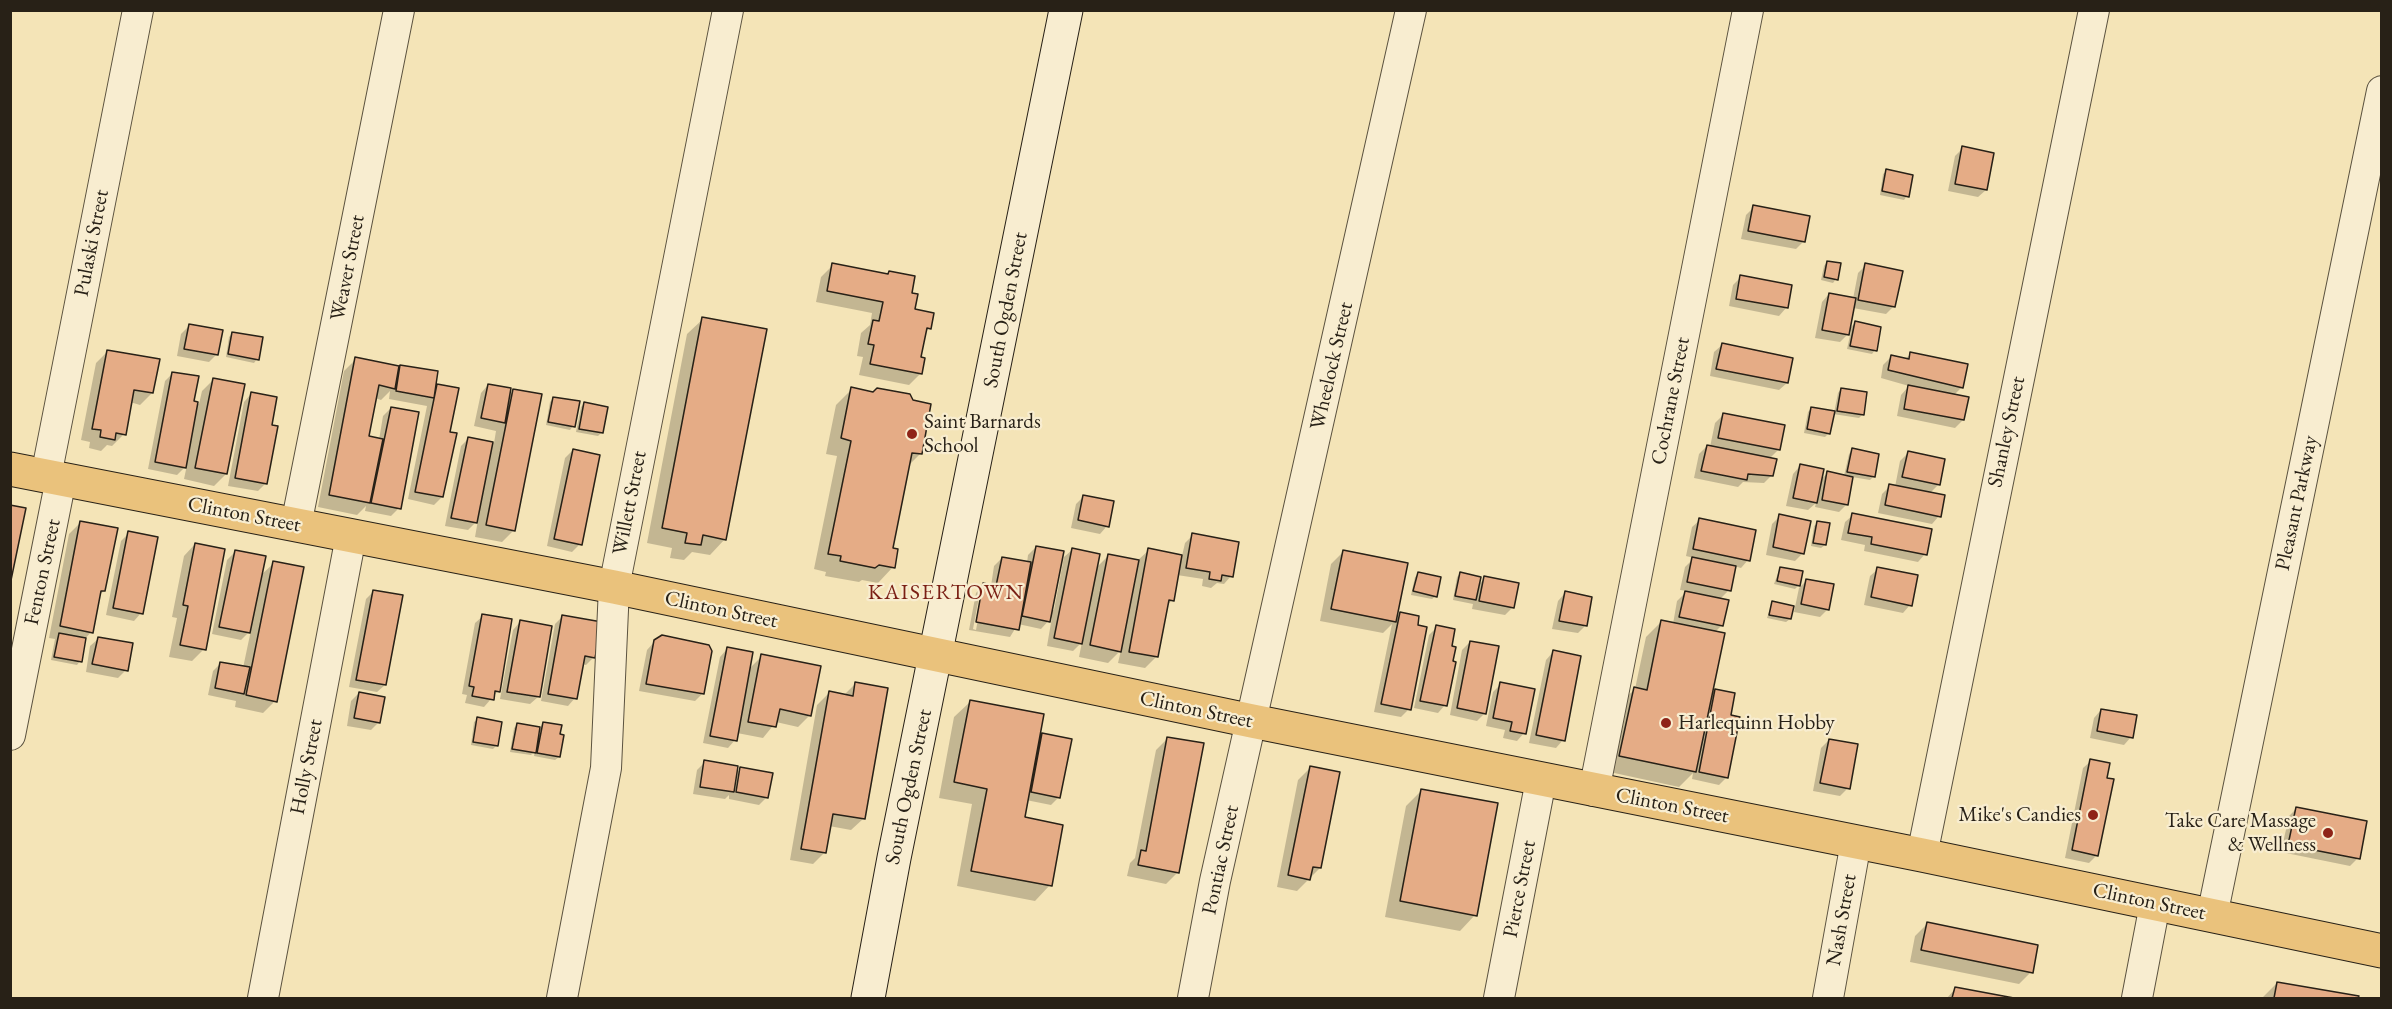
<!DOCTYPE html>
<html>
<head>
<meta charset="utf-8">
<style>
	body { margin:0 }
	#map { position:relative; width:2392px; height:1009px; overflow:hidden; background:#f4e4b7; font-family:"EB Garamond",serif }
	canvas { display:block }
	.frame { position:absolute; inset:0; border:12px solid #282117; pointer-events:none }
</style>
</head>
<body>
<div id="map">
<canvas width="2392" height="1009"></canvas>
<div class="frame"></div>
</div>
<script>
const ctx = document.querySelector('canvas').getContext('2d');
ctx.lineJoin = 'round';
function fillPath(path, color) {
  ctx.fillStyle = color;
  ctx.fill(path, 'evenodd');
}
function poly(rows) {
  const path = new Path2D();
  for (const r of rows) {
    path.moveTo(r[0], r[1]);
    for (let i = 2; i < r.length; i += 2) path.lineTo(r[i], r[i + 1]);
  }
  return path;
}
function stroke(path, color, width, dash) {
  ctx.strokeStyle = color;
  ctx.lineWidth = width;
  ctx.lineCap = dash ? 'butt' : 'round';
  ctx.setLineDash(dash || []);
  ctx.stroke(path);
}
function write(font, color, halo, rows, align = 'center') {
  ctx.font = font + ' "EB Garamond",serif';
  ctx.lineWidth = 4.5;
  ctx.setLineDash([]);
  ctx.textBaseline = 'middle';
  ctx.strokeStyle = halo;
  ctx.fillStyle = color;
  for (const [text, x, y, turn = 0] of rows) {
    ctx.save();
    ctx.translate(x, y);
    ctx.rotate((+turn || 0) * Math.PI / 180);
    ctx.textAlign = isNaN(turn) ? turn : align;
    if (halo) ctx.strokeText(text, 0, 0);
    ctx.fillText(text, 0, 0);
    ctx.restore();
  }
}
fillPath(poly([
	[1963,148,1986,190,1978,197,1948,191,1955,156],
	[1887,171,1907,196,1904,200,1880,195,1883,174],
	[1754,207,1804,241,1796,249,1741,239,1746,215],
	[1827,262,1836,279,1833,283,1821,280,1824,266],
	[833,265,886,275,889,272,910,294,913,310,929,328,925,333,920,358,921,373,909,385,859,375,863,357,857,356,861,333,870,325,872,313,816,302,821,277],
	[1866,265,1894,306,1886,314,1853,308,1848,330,1855,323,1875,350,1872,354,1847,349,1851,331,1840,342,1815,338,1822,302,1829,294,1853,299,1858,273],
	[1741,277,1791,286,1786,308,1779,316,1729,306,1733,285],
	[703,319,725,539,710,555,692,552,684,560,670,558,672,548,647,543,687,334],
	[189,326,217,354,209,362,177,356,181,334],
	[233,333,257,359,254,363,226,357,229,337],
	[1722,345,1787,383,1779,390,1710,376,1714,352],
	[108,351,152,393,140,405,130,402,124,434,112,446,107,445,101,451,89,448,90,442,81,440,96,363],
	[1911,354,1962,387,1954,395,1963,420,1955,428,1897,416,1901,395,1909,386,1881,378,1883,365,1891,357,1905,359],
	[356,359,396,370,401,366,434,385,457,390,449,433,442,497,434,505,408,499,427,406,389,399,390,391,381,400,375,398,368,437,379,440,383,416,391,408,399,508,391,516,365,511,366,506,357,515,318,507,344,371],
	[173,373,192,403,199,404,202,391,214,379,226,474,214,486,184,479,187,465,177,475,148,469,165,381],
	[488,385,508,396,514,390,514,530,502,542,475,537,478,520,468,530,445,526,461,446,469,438,494,443,496,431,474,426,481,393],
	[852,389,873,394,920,454,907,467,892,549,893,567,878,583,862,580,859,582,825,576,826,572,814,569,837,456,826,454,836,405],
	[1841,389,1862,415,1859,418,1833,414,1829,433,1825,437,1804,433,1808,412,1812,408,1834,413,1838,393],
	[251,394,270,426,266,483,258,491,228,486,244,402],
	[554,398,573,426,570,430,546,425,550,402],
	[584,404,606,408,601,433,598,436,576,432,581,407],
	[1723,415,1779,449,1769,459,1772,475,1764,483,1743,482,1738,487,1694,478,1699,454,1707,446,1710,447,1715,423],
	[573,450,580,544,572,552,547,546,565,458],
	[1852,450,1878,455,1873,477,1870,480,1852,477,1846,505,1839,512,1815,507,1816,503,1808,510,1786,506,1793,474,1800,466,1820,480,1828,473,1844,476,1849,454],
	[1908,453,1939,484,1929,494,1939,516,1932,524,1878,513,1882,494,1890,486,1895,487,1900,461],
	[1083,497,1107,526,1100,534,1071,528,1076,504],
	[1853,515,1925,554,1918,562,1864,551,1865,545,1841,540,1845,522],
	[1780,516,1803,553,1795,561,1766,555,1772,524],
	[1700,520,1748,560,1741,568,1734,566,1729,590,1719,600,1722,625,1715,632,1710,696,1716,690,1729,716,1727,777,1719,785,1692,779,1693,773,1679,787,1605,771,1619,704,1635,689,1646,637,1662,621,1673,624,1677,601,1687,591,1680,590,1685,567,1694,558,1686,556,1692,527],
	[81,522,104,591,98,596,91,632,85,639,80,661,77,665,51,660,55,639,49,638,69,534],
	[1818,523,1825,545,1821,548,1811,546,1814,526],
	[129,533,141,613,134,621,106,615,121,541],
	[1193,535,1231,576,1224,584,1217,583,1211,588,1202,586,1203,579,1177,575,1172,600,1166,607,1157,656,1145,668,1118,663,1121,650,1108,663,1079,657,1082,642,1073,651,1047,646,1052,617,1041,629,1018,624,1010,637,969,630,976,593,983,585,991,586,994,566,1002,558,1027,563,1028,555,1036,547,1051,610,1054,610,1064,557,1072,550,1096,568,1109,555,1137,561,1149,550,1182,556,1185,543],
	[980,592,983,592,976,630,973,629],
	[195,544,204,649,192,661,169,657,177,618,172,617,184,556],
	[235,552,260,576,274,563,275,701,263,713,235,707,236,701,208,695,213,671,221,663,243,668,251,630,241,640,212,634,227,560],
	[1343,552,1395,619,1400,614,1409,709,1401,717,1374,712,1392,624,1383,633,1320,621,1331,564],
	[1780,568,1799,585,1795,589,1774,584],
	[1878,569,1910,605,1903,613,1864,605,1870,576],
	[1418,574,1436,596,1432,599,1411,595,1415,577],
	[1460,574,1478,585,1485,578,1512,608,1505,615,1472,609,1473,604,1453,600,1457,577],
	[1807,580,1828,609,1820,617,1794,612,1799,588],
	[374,591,385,685,377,692,349,687,366,599],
	[1565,593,1585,626,1578,633,1552,629,1558,601],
	[1772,603,1790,619,1786,622,1767,618],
	[483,616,498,691,484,707,465,703,467,695,462,694,475,623],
	[563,616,594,657,586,665,582,664,575,698,568,706,541,701,555,624],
	[520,622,538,697,530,704,500,699,513,630],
	[1437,627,1450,647,1445,705,1438,713,1414,708,1429,635],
	[98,639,126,670,118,678,86,672,90,646],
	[655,641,702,694,695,701,639,691,647,650],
	[1470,642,1485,713,1477,721,1450,715,1462,650],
	[727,649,749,669,762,656,810,715,798,727,776,722,763,738,737,733,735,740,728,748,703,743,720,657],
	[1553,652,1563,740,1556,748,1529,743,1546,660],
	[855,684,863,819,851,830,829,826,824,853,813,864,790,860,817,705,829,693,843,696],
	[1501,684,1524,733,1517,741,1503,738,1505,730,1486,726,1493,692],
	[359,693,379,722,371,730,347,726,351,701],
	[970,702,1038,740,1043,735,1059,797,1051,805,1026,800,1023,818,1050,885,1035,901,957,886,972,804,939,798,954,717],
	[2101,710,2131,737,2124,745,2090,738,2094,718],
	[478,719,497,745,493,749,471,745,474,722],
	[543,723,559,757,555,760,534,756,535,751,531,755,510,752,514,728,517,725,540,729],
	[1168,738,1178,872,1166,884,1127,876,1130,863,1135,858,1156,750],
	[1829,740,1848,788,1840,796,1813,791,1821,748],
	[2091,761,2097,855,2089,863,2065,858,2083,768],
	[705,762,735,774,740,769,767,797,759,805,729,799,729,795,725,799,693,794,697,770],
	[1310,768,1320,868,1297,891,1277,887,1298,780],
	[1421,791,1475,915,1460,931,1385,917,1406,806],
	[2296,809,2358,858,2350,866,2281,852,2289,816],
	[1927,924,2031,972,2019,984,1910,962,1915,936],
	[2277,983,2357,997,2357,998,2262,998],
	[1955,989,2006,998,1947,998]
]), '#0003');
const building = poly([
	[1962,146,1994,153,1987,190,1955,184,1962,146],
	[1886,169,1913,175,1909,197,1882,191,1886,169],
	[1753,205,1810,216,1805,242,1748,231,1753,205],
	[1827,261,1841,263,1838,280,1824,277,1827,261],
	[832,263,888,274,889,271,915,276,912,293,918,294,915,309,934,313,931,329,927,328,921,357,925,358,922,374,870,364,874,345,868,344,873,320,879,321,883,302,827,291,832,263],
	[1865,263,1903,271,1895,307,1858,300,1865,263],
	[1740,275,1792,285,1788,308,1736,299,1740,275],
	[1829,293,1856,298,1849,335,1822,330,1829,293],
	[702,317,767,329,726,540,703,535,701,545,685,543,687,533,662,528,702,317],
	[1855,321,1881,327,1877,351,1850,346,1855,321],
	[189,324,223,330,218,355,184,349,189,324],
	[232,332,263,337,259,360,228,354,232,332],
	[1722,343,1793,358,1788,383,1716,369,1722,343],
	[107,350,160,359,153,393,134,390,126,435,116,433,115,440,100,437,101,430,92,429,107,350],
	[1910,352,1968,364,1963,388,1888,370,1891,355,1909,359,1910,352],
	[355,357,399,366,395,389,379,385,369,436,383,439,370,503,329,495,355,357],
	[400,365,438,371,434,398,396,391,400,365],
	[172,372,199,376,194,401,198,402,186,468,155,462,172,372],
	[213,378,245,384,227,474,195,468,213,378],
	[437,384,459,388,450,432,457,433,443,497,415,492,437,384],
	[488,384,511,388,505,423,481,418,488,384],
	[1908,385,1969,397,1964,420,1904,409,1908,385],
	[851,387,873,392,877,388,910,394,913,400,931,404,922,454,912,453,893,548,898,549,895,568,879,565,875,568,840,561,841,556,828,554,851,441,841,438,851,387],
	[1841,388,1867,392,1864,415,1837,411,1841,388],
	[513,389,542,394,515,531,486,525,513,389],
	[251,392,277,397,272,425,278,426,267,484,235,478,251,392],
	[553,397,580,401,575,427,548,422,553,397],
	[584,402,608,407,603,433,579,429,584,402],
	[391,407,419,412,401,509,371,503,391,407],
	[1811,407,1835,411,1830,434,1807,429,1811,407],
	[1723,413,1785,425,1780,450,1718,438,1723,413],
	[468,437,493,442,477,523,451,518,468,437],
	[1707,445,1777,459,1773,476,1748,474,1747,480,1701,471,1707,445],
	[1852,448,1879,454,1875,477,1847,472,1852,448],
	[573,449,600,455,582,545,554,539,573,449],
	[1908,451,1945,459,1940,485,1902,477,1908,451],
	[1800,464,1824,469,1817,503,1793,498,1800,464],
	[1827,471,1853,477,1848,505,1822,500,1827,471],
	[1889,484,1945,495,1941,517,1885,505,1889,484],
	[1083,495,1114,501,1109,527,1078,520,1083,495],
	[10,505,26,508,10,585,10,505],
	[1852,513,1932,529,1927,555,1871,544,1872,537,1848,533,1852,513],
	[1779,514,1811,521,1804,554,1773,547,1779,514],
	[1699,518,1756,530,1750,561,1693,549,1699,518],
	[80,521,118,528,105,591,101,591,93,633,60,626,80,521],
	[1817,521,1830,523,1826,545,1813,543,1817,521],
	[128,531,158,537,143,614,113,608,128,531],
	[1192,533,1239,542,1233,577,1222,575,1221,581,1209,579,1210,572,1186,568,1192,533],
	[195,543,225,549,206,650,180,645,188,606,183,605,195,543],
	[1036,546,1064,551,1050,622,1022,616,1036,546],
	[1072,548,1100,554,1082,644,1054,638,1072,548],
	[1148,548,1182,555,1174,601,1169,600,1158,657,1129,652,1148,548],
	[235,550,266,556,250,633,219,627,235,550],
	[1343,550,1408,563,1396,622,1331,609,1343,550],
	[1108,554,1139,560,1121,652,1090,645,1108,554],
	[1002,557,1031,562,1019,630,976,622,983,583,996,586,1002,557],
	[1692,557,1736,566,1731,591,1687,582,1692,557],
	[273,561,304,567,277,702,246,695,273,561],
	[1780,567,1803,571,1800,586,1777,581,1780,567],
	[1877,567,1918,575,1912,606,1871,597,1877,567],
	[1418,572,1441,577,1437,597,1413,591,1418,572],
	[1460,572,1481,577,1476,600,1455,596,1460,572],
	[1484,576,1519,583,1514,608,1479,601,1484,576],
	[1806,579,1834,584,1829,610,1801,604,1806,579],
	[373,590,403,595,386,685,356,680,373,590],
	[1565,591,1592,597,1587,626,1559,621,1565,591],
	[1685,591,1729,600,1723,626,1679,617,1685,591],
	[1772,601,1794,606,1791,619,1769,615,1772,601],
	[1400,612,1419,616,1418,625,1427,627,1411,710,1381,704,1400,612],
	[482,614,512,619,500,692,495,691,494,700,472,696,474,687,469,686,482,614],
	[562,615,602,622,595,658,585,656,577,699,548,694,562,615],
	[520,620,552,626,540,697,507,692,520,620],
	[1661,620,1725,633,1696,772,1619,756,1634,687,1647,690,1661,620],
	[1436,625,1455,629,1452,646,1456,647,1453,661,1456,662,1447,706,1420,701,1436,625],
	[59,633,86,638,82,662,54,657,59,633],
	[662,635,709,645,712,651,704,694,646,684,654,640,662,635],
	[98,637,133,643,128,671,92,664,98,637],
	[1470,641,1499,646,1486,714,1457,708,1470,641],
	[727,647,753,652,737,741,710,736,727,647],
	[1553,650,1581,656,1565,741,1536,735,1553,650],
	[761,654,821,666,811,716,780,709,776,727,748,722,761,654],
	[220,662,250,667,244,694,215,688,220,662],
	[855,682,888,688,865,819,833,814,826,853,801,849,829,691,853,696,855,682],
	[1500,682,1535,689,1526,734,1510,731,1512,722,1493,718,1500,682],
	[1715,689,1735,693,1731,715,1740,717,1728,778,1699,772,1715,689],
	[359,692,385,697,380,723,354,718,359,692],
	[970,700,1044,714,1025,817,1063,825,1052,886,971,871,987,789,954,782,970,700],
	[2101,709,2137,715,2133,738,2097,731,2101,709],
	[477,717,502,722,498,746,473,742,477,717],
	[543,722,562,725,560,734,564,735,560,757,537,753,543,722],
	[517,723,540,727,536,753,512,749,517,723],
	[1042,733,1072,739,1060,798,1031,792,1042,733],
	[1167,737,1204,743,1179,873,1138,865,1141,850,1146,851,1167,737],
	[1829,739,1858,744,1850,789,1820,783,1829,739],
	[2090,759,2110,763,2107,778,2114,779,2098,856,2072,850,2090,759],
	[704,760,738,766,734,792,700,787,704,760],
	[1310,766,1340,772,1321,868,1313,867,1310,880,1288,875,1310,766],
	[740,767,773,773,768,798,736,792,740,767],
	[1421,789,1498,803,1477,916,1400,901,1421,789],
	[2296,807,2367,821,2360,859,2288,845,2296,807],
	[1927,922,2038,945,2033,973,1921,950,1927,922],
	[2277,982,2359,996,2358,998,2274,998,2277,982],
	[1955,987,2014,998,1952,998,1955,987]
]);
fillPath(building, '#e5ac86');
stroke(building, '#282117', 1.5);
const street = poly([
	[46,476,138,10],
	[296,525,399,10],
	[10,735,61,479],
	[1594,791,1748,10],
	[1922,855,2094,10],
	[2212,916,2382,91],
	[263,998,351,536],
	[562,998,606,768,614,587,728,10],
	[1193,998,1215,881,1411,10],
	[1499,998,1541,780],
	[1828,998,1856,842],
	[2137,998,2155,904]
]);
const secondary = poly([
	[868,998,894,858,1066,10]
]);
const primary = poly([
	[10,469,614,587,1252,721,1922,855,2382,951]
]);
stroke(street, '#5b523f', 32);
stroke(secondary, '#282117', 35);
stroke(primary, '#282117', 35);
stroke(street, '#f8edd0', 30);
stroke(secondary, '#f8edd0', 33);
stroke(primary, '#eac27c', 33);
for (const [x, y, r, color] of [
	[912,434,6,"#8f2418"],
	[1666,723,6,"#8f2418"],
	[2093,815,6,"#8f2418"],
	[2328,833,6,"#8f2418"]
]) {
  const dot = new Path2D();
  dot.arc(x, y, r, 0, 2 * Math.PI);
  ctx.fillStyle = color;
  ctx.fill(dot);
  stroke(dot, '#f8edd0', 2);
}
write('21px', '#282117', '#f8edd0', [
	["Pulaski Street",92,243,-79],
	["Weaver Street",348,268,-79],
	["South Ogden Street",1006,310,-79],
	["Wheelock Street",1332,366,-77],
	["Cochrane Street",1671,401,-79],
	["Shanley Street",2007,432,-78],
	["Willett Street",630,503,-79],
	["Pleasant Parkway",2297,503,-78],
	["Clinton Street",244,515,11],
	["Fenton Street",43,572,-78],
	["Clinton Street",721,610,12],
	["Clinton Street",1196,710,12],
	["Holly Street",307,767,-79],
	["South Ogden Street",909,787,-78],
	["Clinton Street",1672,806,11],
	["Pontiac Street",1221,860,-78],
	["Pierce Street",1520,889,-79],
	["Clinton Street",2149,902,12],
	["Nash Street",1842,920,-80]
]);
write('21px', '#282117', '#f8edd0', [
	["Saint Barnards",924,422],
	["School",924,446],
	["Harlequinn Hobby",1678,723],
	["Mike's Candies",2081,815,"right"],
	["Take Care Massage",2316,821,"right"],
	["& Wellness",2316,845,"right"]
], 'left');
ctx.letterSpacing = '1.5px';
write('22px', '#7a1f14', '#f8edd0', [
	["KAISERTOWN",946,593]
]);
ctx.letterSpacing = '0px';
</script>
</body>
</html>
